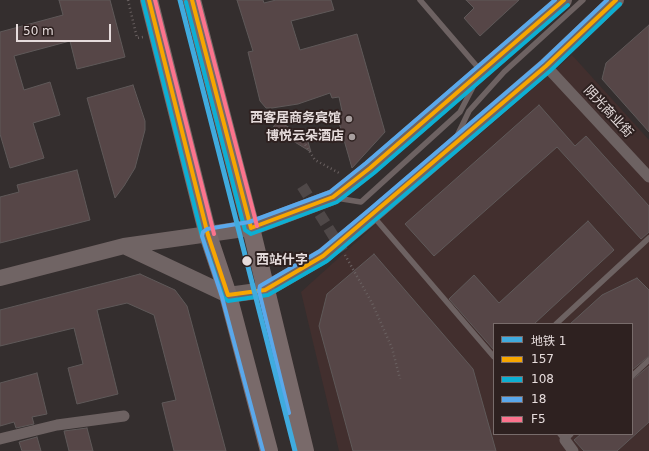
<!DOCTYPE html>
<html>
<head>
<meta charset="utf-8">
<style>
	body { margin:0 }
	#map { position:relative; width:649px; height:451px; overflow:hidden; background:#342e2e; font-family:"DejaVu Sans","Noto Sans SC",sans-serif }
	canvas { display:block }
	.legend { position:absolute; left:493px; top:323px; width:140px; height:112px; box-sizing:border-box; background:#2e2120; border:1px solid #786c6b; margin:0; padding:5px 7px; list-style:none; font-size:12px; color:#e6dcdc }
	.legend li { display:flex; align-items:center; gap:8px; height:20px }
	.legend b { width:20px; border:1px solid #786c6b }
	.scale { position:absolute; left:16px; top:24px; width:95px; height:18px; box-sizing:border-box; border:2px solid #e6dcdc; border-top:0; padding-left:5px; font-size:12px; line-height:14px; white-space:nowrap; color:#e6dcdc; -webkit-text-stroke:3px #2e2120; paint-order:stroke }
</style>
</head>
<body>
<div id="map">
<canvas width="649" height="451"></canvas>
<ul class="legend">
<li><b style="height:5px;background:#40abde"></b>地铁 1</li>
<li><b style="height:5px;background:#f7a600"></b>157</li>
<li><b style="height:5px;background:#0dafd3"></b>108</li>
<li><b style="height:5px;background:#5aa8eb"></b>18</li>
<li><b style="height:5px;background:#fc738d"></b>F5</li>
</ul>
<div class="scale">50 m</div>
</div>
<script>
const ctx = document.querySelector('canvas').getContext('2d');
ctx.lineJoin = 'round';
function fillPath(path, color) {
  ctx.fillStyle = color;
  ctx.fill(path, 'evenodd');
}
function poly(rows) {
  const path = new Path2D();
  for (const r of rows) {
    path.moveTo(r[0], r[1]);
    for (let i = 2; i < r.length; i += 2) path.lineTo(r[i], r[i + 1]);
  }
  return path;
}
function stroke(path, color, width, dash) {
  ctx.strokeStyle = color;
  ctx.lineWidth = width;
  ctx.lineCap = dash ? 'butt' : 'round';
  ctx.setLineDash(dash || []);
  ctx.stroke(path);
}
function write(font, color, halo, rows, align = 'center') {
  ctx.font = font + ' "DejaVu Sans","Noto Sans SC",sans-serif';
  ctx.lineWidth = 4;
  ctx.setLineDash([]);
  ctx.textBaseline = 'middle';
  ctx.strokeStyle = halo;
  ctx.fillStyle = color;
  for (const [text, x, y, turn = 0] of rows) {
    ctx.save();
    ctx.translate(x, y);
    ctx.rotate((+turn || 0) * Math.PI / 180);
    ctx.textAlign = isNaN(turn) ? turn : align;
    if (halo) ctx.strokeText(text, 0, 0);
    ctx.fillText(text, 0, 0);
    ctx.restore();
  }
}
fillPath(poly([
	[572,55,649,140,649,451,339,451,301,292,385,216],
	[494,324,632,324,632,434,494,434]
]), '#422f2e');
const building = poly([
	[59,0,110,0,125,57,77,69,70,41,14,56,24,90,50,82,60,115,33,123,44,158,10,168,0,134,0,32,63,15,59,0],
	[237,0,263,0,264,3,276,0,331,0,334,10,291,21,300,50,357,34,385,132,352,168,336,112,342,111,339,97,332,98,330,93,298,104,272,108,266,108,260,101,248,52,253,51,237,0],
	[466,0,519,0,480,36,464,18,474,8,466,0],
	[649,25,649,132,602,79,606,63,649,25],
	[133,85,145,121,145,130,135,168,124,186,115,198,87,98,133,85],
	[539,105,575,146,586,136,649,206,649,232,641,239,557,147,434,256,405,224,539,105],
	[276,122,285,125,303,136,306,135,311,152,285,136,280,137,278,132,273,128,276,122],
	[77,170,90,220,0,243,0,197,19,192,17,185,77,170],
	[588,221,614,250,534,324,494,324,494,350,449,299,474,275,499,303,588,221],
	[374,254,473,369,496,451,353,451,319,326,327,294,374,254],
	[140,274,175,290,187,306,226,451,174,451,162,403,176,400,154,315,127,303,97,310,118,394,77,404,68,368,83,364,74,328,0,346,0,310,140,274],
	[637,278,649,290,649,356,632,370,632,324,570,324,602,295,637,278],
	[649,366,649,422,617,451,584,451,574,440,581,434,632,434,632,380,649,366],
	[37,373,47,414,32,417,34,424,16,428,14,422,0,426,0,383,37,373],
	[87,428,93,451,69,451,64,431,87,428],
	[37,437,41,451,22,451,19,442,37,437]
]);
fillPath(building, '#564647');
stroke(building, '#5f5959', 1);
stroke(poly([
	[302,186,344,253]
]), '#4f4848', 11, [11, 5.5]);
stroke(poly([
	[128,0,137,38,143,37],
	[278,132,285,131,303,141,315,160,341,174],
	[345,255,372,303,392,348,400,379]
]), '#6a6161', 2.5, [1, 3]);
stroke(poly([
	[420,0,481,71],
	[457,136,469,111,504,72,583,0],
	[336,198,361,202,460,112,473,87],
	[373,216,494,357],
	[556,324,649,238],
	[632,376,649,360],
	[560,434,565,440,571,434]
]), '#6d6262', 5.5);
stroke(poly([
	[546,66,649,177],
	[0,439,57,425,124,416],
	[565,440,573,451]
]), '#6d6262', 11);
stroke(poly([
	[124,246,228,295,265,290,323,256,373,215,546,66,616,0],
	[0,278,124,246,251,228,333,197,370,168,564,0]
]), '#706464', 16);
stroke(poly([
	[149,0,208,235,228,295,269,451],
	[192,0,251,228,305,451]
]), '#796a6a', 18);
stroke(poly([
	[149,0,208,235,228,295,265,290,323,256,546,66,616,0],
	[192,0,251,228,333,197,370,168,564,0]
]), '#f7a600', 4);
stroke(poly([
	[143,1,202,236,223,297,228,301,268,295,327,261,550,71,620,4],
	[186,2,245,230,251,234,337,202,374,173,568,5]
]), '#0dafd3', 4);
stroke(poly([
	[289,413,259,291,260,286,320,251,369,210,542,62,607,0],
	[263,451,222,297,202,236,203,232,207,229,249,222,330,192,366,163,555,0]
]), '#5aa8eb', 4);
stroke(poly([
	[155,0,214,234],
	[198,0,257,226]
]), '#fc738d', 4);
stroke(poly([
	[180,0,295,451]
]), '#40abde', 5);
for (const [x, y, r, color] of [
	[349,119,4,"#a89f9f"],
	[352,137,4,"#a89f9f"],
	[247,261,5.5,"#e6dcdc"]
]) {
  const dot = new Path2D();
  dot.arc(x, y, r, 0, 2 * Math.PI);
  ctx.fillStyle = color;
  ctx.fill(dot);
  stroke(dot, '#2e2120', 1.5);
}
write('13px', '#e6dcdc', '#2e2120', [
	["阴光商业街",608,112,47]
]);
write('bold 13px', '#e6dcdc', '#2e2120', [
	["西客居商务宾馆",341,119],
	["博悦云朵酒店",344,137]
], 'right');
write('bold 13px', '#e6dcdc', '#2e2120', [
	["西站什字",256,261]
], 'left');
</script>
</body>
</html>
